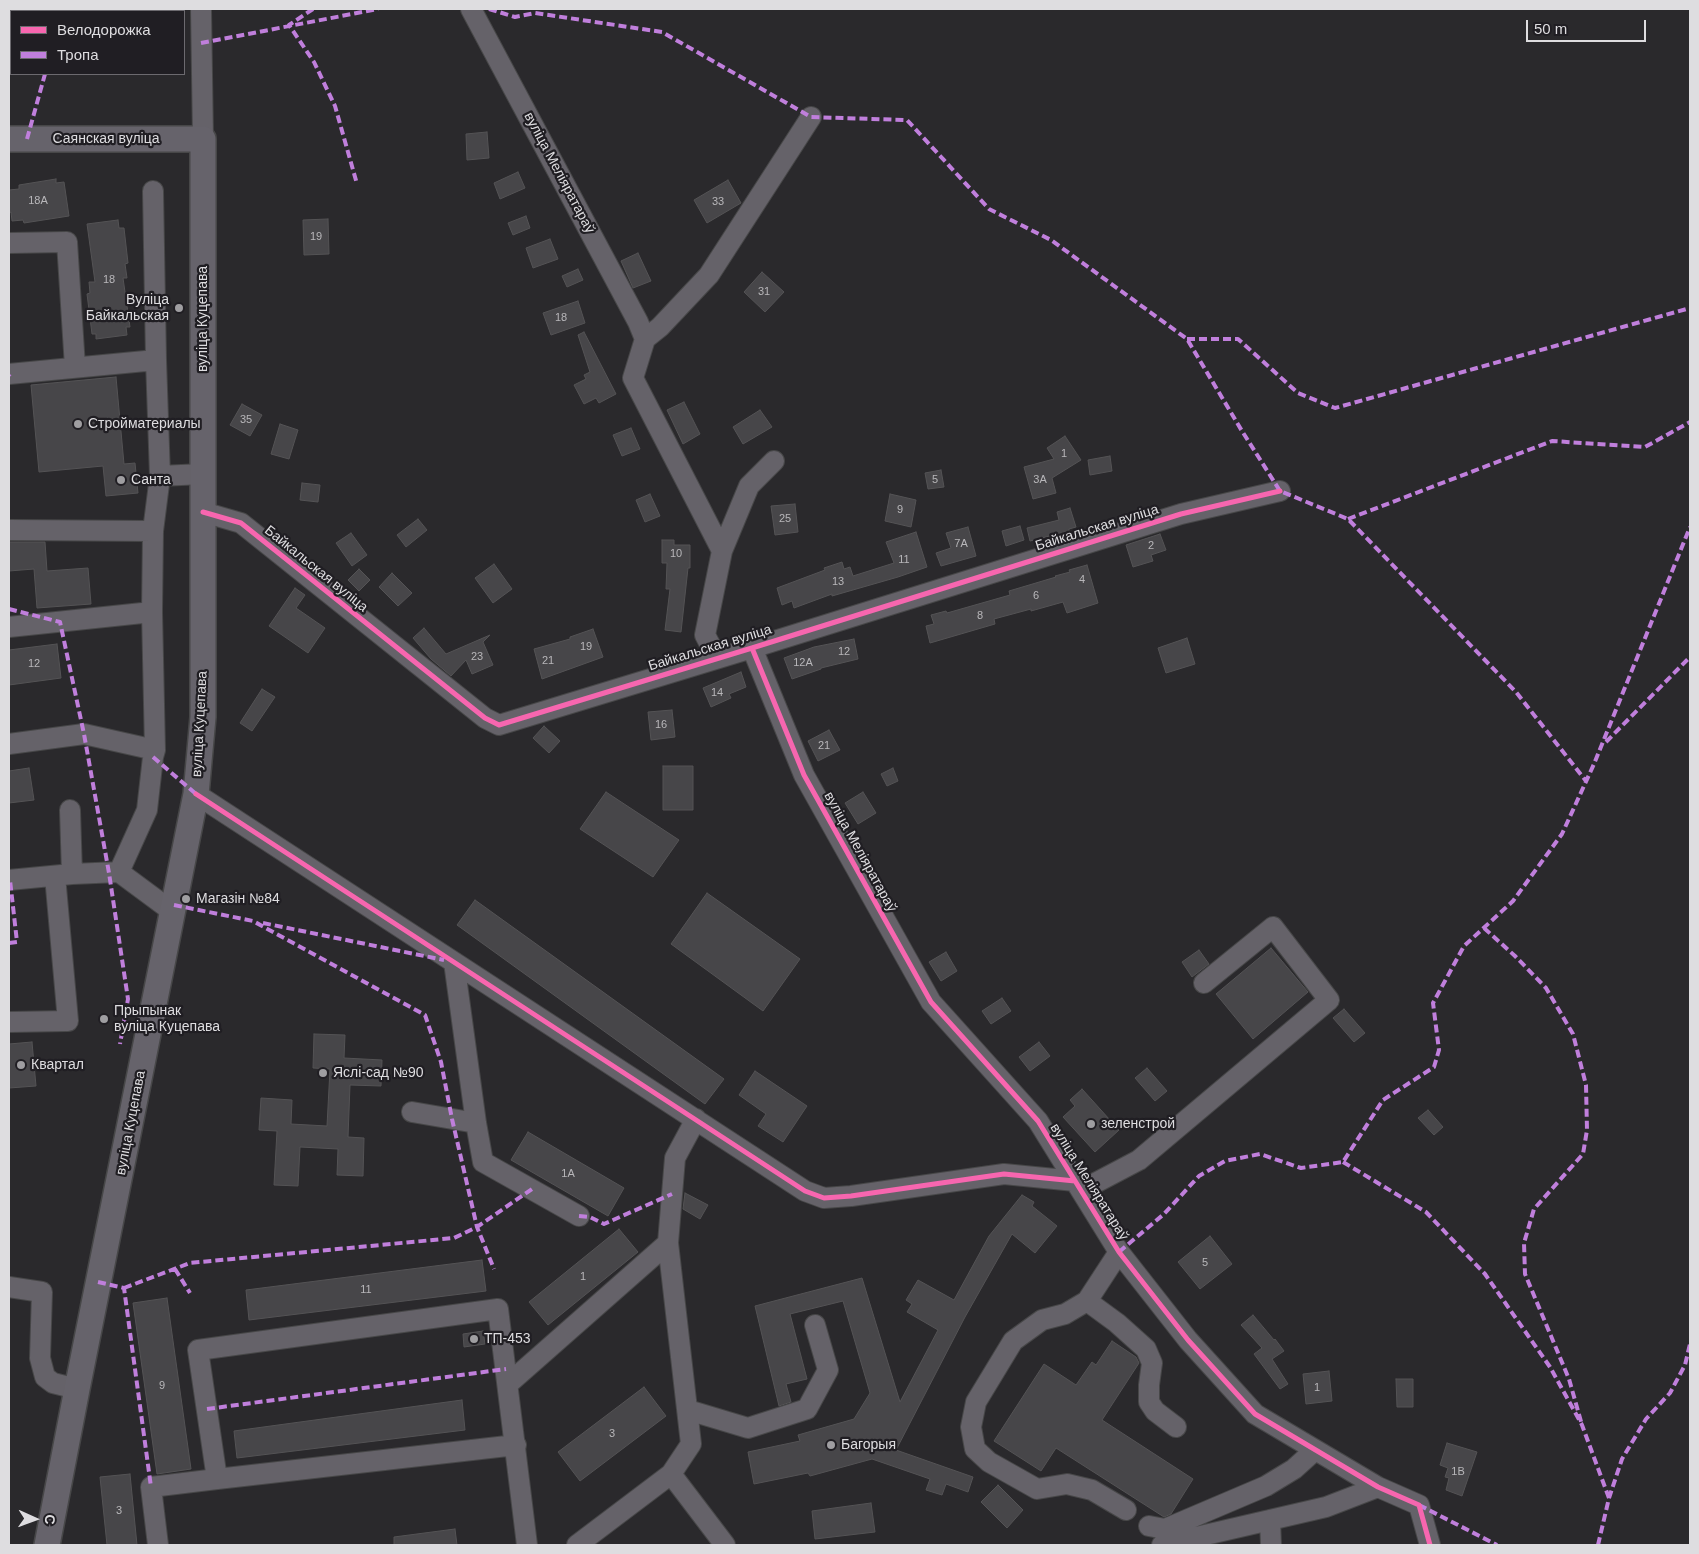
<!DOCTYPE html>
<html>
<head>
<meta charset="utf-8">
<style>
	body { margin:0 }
	#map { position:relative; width:1699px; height:1554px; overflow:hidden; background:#2a292c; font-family:Helvetica,sans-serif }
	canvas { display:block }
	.frame { position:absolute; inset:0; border:10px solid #dedde0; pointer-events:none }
	.legend { position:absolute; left:10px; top:10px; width:175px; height:65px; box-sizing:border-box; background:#201e23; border:1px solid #6c6a6f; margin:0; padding:6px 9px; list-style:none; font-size:15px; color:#dedde0 }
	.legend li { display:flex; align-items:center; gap:10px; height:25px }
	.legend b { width:25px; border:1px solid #6c6a6f }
	.north { position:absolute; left:10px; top:1494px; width:50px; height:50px; -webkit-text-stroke:4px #201e23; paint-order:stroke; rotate:92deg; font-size:14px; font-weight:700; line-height:20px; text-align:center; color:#dedde0 }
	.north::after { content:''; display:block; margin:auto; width:18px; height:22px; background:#dedde0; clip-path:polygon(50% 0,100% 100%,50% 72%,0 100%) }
	.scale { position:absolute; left:1526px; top:20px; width:120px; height:22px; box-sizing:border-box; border:2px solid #dedde0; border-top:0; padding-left:6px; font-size:15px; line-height:18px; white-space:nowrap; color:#dedde0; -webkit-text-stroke:4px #201e23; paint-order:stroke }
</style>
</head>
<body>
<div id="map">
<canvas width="1699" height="1554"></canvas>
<div class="frame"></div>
<ul class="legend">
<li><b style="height:6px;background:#f766af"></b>Велодорожка</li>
<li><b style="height:6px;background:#c07fdc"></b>Тропа</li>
</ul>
<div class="north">С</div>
<div class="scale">50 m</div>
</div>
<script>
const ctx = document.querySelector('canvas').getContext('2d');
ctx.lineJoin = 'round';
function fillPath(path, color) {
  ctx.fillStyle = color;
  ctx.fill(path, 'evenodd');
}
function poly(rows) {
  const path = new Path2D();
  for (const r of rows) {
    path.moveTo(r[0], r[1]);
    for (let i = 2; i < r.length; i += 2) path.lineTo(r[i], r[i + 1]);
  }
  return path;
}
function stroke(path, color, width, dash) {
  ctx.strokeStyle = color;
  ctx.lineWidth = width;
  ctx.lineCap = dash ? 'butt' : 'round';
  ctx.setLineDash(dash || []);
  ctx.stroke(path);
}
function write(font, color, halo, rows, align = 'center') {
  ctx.font = font + ' Helvetica,sans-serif';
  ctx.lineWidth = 4.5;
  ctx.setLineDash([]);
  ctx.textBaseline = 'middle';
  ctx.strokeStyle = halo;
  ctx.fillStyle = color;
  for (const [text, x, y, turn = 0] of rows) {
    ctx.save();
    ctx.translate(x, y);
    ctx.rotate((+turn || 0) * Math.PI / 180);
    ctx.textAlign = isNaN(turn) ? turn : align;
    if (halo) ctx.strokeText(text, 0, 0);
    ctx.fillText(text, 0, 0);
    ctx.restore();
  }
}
const building = poly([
	[487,132,489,158,467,160,466,134,487,132],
	[518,172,525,188,500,199,494,183,518,172],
	[56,179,56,183,64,182,69,216,24,223,23,220,12,221,11,212,9,213,9,190,19,189,19,185,56,179],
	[728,180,741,203,707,223,694,200,728,180],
	[526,216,530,228,513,235,508,223,526,216],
	[328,219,329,254,304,255,303,220,328,219],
	[118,220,119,228,124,228,128,263,125,264,127,278,123,278,130,327,126,327,127,335,96,339,96,334,92,334,87,294,90,293,89,282,95,282,87,224,118,220],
	[550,239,558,259,533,268,526,248,550,239],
	[638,253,651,281,633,288,621,261,638,253],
	[578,269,583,280,567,287,562,276,578,269],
	[762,272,784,292,765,312,744,292,762,272],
	[578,301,585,323,551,335,543,313,578,301],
	[584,332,616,394,599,403,596,398,584,404,574,385,586,379,584,375,590,372,578,335,584,332],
	[116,377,124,464,135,463,138,493,106,496,103,466,39,472,31,385,116,377],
	[684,402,700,434,683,444,667,410,684,402],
	[242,404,262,415,250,436,230,425,242,404],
	[760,410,772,427,743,444,733,427,760,410],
	[280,424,298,430,289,459,271,454,280,424],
	[631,428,640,449,622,456,613,435,631,428],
	[1065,436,1081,460,1052,478,1056,493,1033,499,1024,467,1054,459,1047,448,1065,436],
	[1110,456,1112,471,1090,475,1088,460,1110,456],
	[941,470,944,487,928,489,925,473,941,470],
	[302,483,320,485,318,502,300,500,302,483],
	[650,494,660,516,645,522,636,500,650,494],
	[890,494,916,500,911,527,885,521,890,494],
	[795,504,798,532,775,535,771,506,795,504],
	[1070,508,1076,527,1069,529,1069,531,1030,541,1027,528,1059,520,1057,512,1070,508],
	[418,519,427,530,406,547,397,535,418,519],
	[1020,526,1024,540,1006,546,1002,531,1020,526],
	[968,527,976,556,941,566,936,553,951,548,946,533,968,527],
	[916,532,927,567,898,577,832,596,832,594,794,608,792,601,782,605,777,588,825,570,824,568,842,562,844,569,850,567,853,576,894,563,886,542,916,532],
	[351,533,367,555,352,566,336,543,351,533],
	[1160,534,1166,550,1151,555,1153,561,1133,567,1126,545,1160,534],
	[662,540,674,540,674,545,690,545,690,568,688,568,681,632,665,630,670,589,666,589,667,563,662,563,662,540],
	[9,542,45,542,47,571,88,568,91,604,37,608,34,569,9,571,9,542],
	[494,564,512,589,493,603,475,578,494,564],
	[1087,565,1098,603,1067,613,1063,602,1031,611,1031,609,994,619,995,624,930,643,926,626,934,624,931,615,946,611,947,613,1010,595,1009,591,1056,577,1055,576,1070,572,1069,570,1087,565],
	[359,569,370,580,359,591,348,580,359,569],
	[392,573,412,593,398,606,379,587,392,573],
	[295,588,305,595,296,608,325,628,308,653,269,626,295,588],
	[424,628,446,654,490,635,483,642,493,665,472,674,466,660,451,676,431,659,413,638,424,628],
	[593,629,603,657,542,679,534,649,570,639,570,637,593,629],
	[1187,638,1195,664,1166,673,1158,648,1187,638],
	[854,639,858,659,821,668,821,669,792,679,784,658,814,647,854,639],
	[57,644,61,678,9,685,9,650,57,644],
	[741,672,746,687,729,694,731,698,711,707,703,688,741,672],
	[262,689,275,697,252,731,240,723,262,689],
	[672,710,675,737,651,740,648,712,672,710],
	[544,726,560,741,549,753,533,738,544,726],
	[829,730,840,750,818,761,808,741,829,730],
	[663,766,693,766,693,810,663,810,663,766],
	[29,768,34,800,9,803,9,771,29,768],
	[893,768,898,781,887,786,881,774,893,768],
	[606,792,679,840,653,877,580,829,606,792],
	[863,792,876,813,858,824,845,803,863,792],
	[707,893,800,959,763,1011,671,944,707,893],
	[475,900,724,1079,705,1104,457,925,475,900],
	[1271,948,1308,992,1253,1039,1216,994,1271,948],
	[1199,950,1209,964,1192,977,1182,962,1199,950],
	[946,952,957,971,941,981,929,962,946,952],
	[1002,998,1011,1011,991,1024,982,1011,1002,998],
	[1344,1009,1365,1033,1354,1042,1333,1018,1344,1009],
	[314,1034,345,1035,344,1058,382,1060,381,1086,350,1085,348,1137,364,1138,363,1176,337,1175,338,1149,300,1147,298,1186,274,1185,277,1131,259,1130,261,1098,292,1100,291,1124,327,1126,330,1069,313,1068,314,1034],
	[32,1042,36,1086,9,1088,9,1044,32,1042],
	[1039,1042,1050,1056,1030,1071,1019,1057,1039,1042],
	[1147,1068,1167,1091,1155,1101,1135,1078,1147,1068],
	[755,1071,807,1106,783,1142,758,1126,766,1114,739,1095,755,1071],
	[1082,1089,1119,1130,1095,1152,1063,1117,1075,1106,1070,1100,1082,1089],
	[1428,1110,1443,1127,1434,1135,1418,1118,1428,1110],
	[528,1132,624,1188,608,1216,511,1160,528,1132],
	[685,1193,708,1205,700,1219,683,1209,685,1193],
	[1022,1195,1034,1202,1032,1206,1057,1226,1035,1253,1012,1234,965,1317,896,1450,973,1477,968,1492,946,1484,942,1495,926,1490,930,1479,872,1459,810,1476,808,1473,754,1484,748,1452,800,1441,798,1435,854,1419,870,1393,843,1301,790,1314,807,1379,786,1384,791,1402,779,1406,755,1306,862,1278,900,1402,938,1330,907,1312,912,1304,906,1300,918,1280,954,1300,989,1236,1022,1195],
	[619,1229,638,1252,548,1325,529,1302,619,1229],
	[1210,1236,1232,1264,1200,1289,1178,1262,1210,1236],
	[482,1260,486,1291,249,1320,246,1290,482,1260],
	[167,1298,191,1469,157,1474,133,1303,167,1298],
	[1253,1315,1274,1340,1275,1339,1284,1351,1272,1359,1288,1384,1280,1389,1254,1354,1262,1348,1241,1325,1253,1315],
	[483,1331,485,1344,464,1347,463,1334,483,1331],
	[1112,1341,1136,1357,1139,1363,1102,1420,1193,1479,1171,1514,1164,1517,1056,1448,1041,1471,994,1441,1044,1364,1076,1385,1092,1362,1096,1365,1112,1341],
	[1329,1371,1332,1401,1306,1404,1303,1374,1329,1371],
	[1396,1379,1413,1379,1413,1407,1397,1407,1396,1379],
	[644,1387,666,1416,580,1481,558,1452,644,1387],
	[462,1400,465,1430,237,1458,234,1431,462,1400],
	[1447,1443,1477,1452,1462,1496,1446,1490,1449,1478,1445,1477,1448,1468,1440,1465,1447,1443],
	[130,1474,137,1545,107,1545,100,1477,130,1474],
	[998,1485,1023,1510,1007,1528,981,1502,998,1485],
	[871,1503,875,1532,815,1539,812,1511,871,1503],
	[455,1529,457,1545,394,1545,394,1537,455,1529]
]);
fillPath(building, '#474649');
stroke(building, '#545355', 1);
const minor = poly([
	[32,9,33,11],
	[201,9,203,139],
	[471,9,638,322,645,339],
	[153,191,156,360,160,476],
	[9,243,67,242,75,367],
	[9,374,156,360],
	[203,512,241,523,485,718,499,725,752,648,1181,514,1280,491],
	[9,530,153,531],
	[722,551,633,378,645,339,660,327,709,275,811,117],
	[9,627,152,612],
	[752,648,804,775,931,1002,1038,1121,1119,1252,1188,1340,1255,1414,1378,1487,1419,1505,1430,1545],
	[717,658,705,635,722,551,749,486,774,461],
	[9,744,84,734,155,750,153,757,147,810,119,872],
	[155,750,152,612,153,531,160,476,203,474],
	[196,794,805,1191,824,1198,851,1196,1004,1174,1075,1181],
	[70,810,72,874],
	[9,880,72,874,119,872,173,912],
	[454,962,476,1123,483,1162,579,1216],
	[9,1022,68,1021,55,876],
	[412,1112,476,1123],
	[1082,1190,1139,1160,1329,1000,1273,927,1204,983],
	[1119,1252,1087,1301,1065,1314,1042,1320,1013,1341,976,1402,971,1427,975,1449,989,1462,1037,1489,1067,1484,1092,1490,1126,1510],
	[9,1287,42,1292,40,1358,45,1377,53,1383,77,1389],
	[1087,1301,1117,1323,1146,1349,1152,1363,1149,1385,1149,1402,1155,1411,1176,1427],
	[508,1384,668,1243],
	[688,1410,748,1428,807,1409,828,1370,815,1325],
	[671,1474,725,1545],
	[217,1479,516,1445],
	[1270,1520,1271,1545],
	[1149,1526,1165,1529,1266,1486,1294,1469,1315,1450],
	[158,1545,151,1487,217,1479,198,1350,498,1309,527,1545],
	[577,1545,671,1474,691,1444,668,1243,675,1158,696,1119],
	[1162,1545,1326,1507,1378,1487]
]);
const major = poly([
	[9,139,203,139,203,717,196,794,77,1389,47,1545]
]);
stroke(minor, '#474748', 22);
stroke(major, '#474748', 28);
stroke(minor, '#656269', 20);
stroke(major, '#66636b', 25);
stroke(poly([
	[313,9,289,25,314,62,335,106,357,184],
	[489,9,515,17,535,13,662,32,811,117,907,120,989,209,1051,240,1187,339,1242,431,1280,491,1348,519,1516,692,1586,781],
	[201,43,378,9],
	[9,71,11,71],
	[27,139,45,74],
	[1187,339,1238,339,1298,393,1335,408,1690,308],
	[9,375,10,374],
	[1348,519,1552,441,1645,447,1690,422],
	[9,609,60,622,84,734,109,873,128,999,120,1044],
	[1606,742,1690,657],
	[153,757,196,794],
	[174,905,253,921,425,1015,441,1062,452,1119,477,1227,494,1269],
	[263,923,444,960],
	[1484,928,1515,956,1546,988,1573,1034,1586,1085,1587,1130,1583,1154,1534,1209,1524,1243,1525,1274,1569,1379,1582,1425],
	[9,943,17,942,10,880],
	[1343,1162,1426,1212,1485,1274,1550,1367,1582,1425,1609,1498],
	[579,1216,590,1217,604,1224,672,1194],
	[1119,1252,1164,1214,1199,1176,1225,1161,1260,1154,1301,1168,1343,1162,1383,1100,1434,1067,1439,1050,1433,1003,1464,946,1513,901,1562,834,1594,764,1690,527],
	[175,1269,190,1293],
	[98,1282,124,1288,151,1487],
	[124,1288,190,1263,454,1238,477,1227,532,1189],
	[207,1409,506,1369],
	[1419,1505,1497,1545],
	[1598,1545,1609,1498,1622,1459,1646,1419,1670,1393,1685,1365,1690,1344]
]), '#c07fdc', 4, [8, 4]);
stroke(poly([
	[203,512,241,523,485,718,499,725,752,648,1181,514,1280,491],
	[752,648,804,775,931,1002,1038,1121,1119,1252,1188,1340,1255,1414,1378,1487,1419,1505,1430,1545],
	[196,794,805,1191,824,1198,851,1196,1004,1174,1075,1181]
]), '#f766af', 5);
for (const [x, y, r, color] of [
	[179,308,5,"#9f9ea1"],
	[78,424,5,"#9f9ea1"],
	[121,480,5,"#9f9ea1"],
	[186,899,5,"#9f9ea1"],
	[104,1019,5,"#9f9ea1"],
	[21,1065,5,"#9f9ea1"],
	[323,1073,5,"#9f9ea1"],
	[1091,1124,5,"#9f9ea1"],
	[474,1339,5,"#9f9ea1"],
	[831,1445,5,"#9f9ea1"]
]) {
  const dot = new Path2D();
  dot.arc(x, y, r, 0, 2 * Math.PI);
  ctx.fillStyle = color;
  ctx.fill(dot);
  stroke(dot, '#201e23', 2);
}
write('11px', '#b8b7ba', null, [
	["18А",38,201],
	["33",718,202],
	["19",316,237],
	["18",109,280],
	["31",764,292],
	["18",561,318],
	["35",246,420],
	["1",1064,454],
	["5",935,480],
	["3А",1040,480],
	["9",900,510],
	["25",785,519],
	["7А",961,544],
	["2",1151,546],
	["10",676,554],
	["11",904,560],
	["4",1082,580],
	["13",838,582],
	["6",1036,596],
	["8",980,616],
	["19",586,647],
	["12",844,652],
	["23",477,657],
	["21",548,661],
	["12А",803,663],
	["12",34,664],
	["14",717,693],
	["16",661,725],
	["21",824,746],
	["1А",568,1174],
	["5",1205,1263],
	["1",583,1277],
	["11",366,1290],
	["9",162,1386],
	["1",1317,1388],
	["3",612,1434],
	["1В",1458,1472],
	["3",119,1511]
]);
write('14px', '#dedde0', '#201e23', [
	["Саянская вуліца",106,139],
	["вуліца Меліяратараў",559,173,62],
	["вуліца Куцепава",203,319,-90],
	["Байкальская вуліца",1097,528,-17],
	["Байкальская вуліца",316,569,39],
	["Байкальская вуліца",710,648,-17],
	["вуліца Куцепава",200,724,-87],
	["вуліца Меліяратараў",860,852,61],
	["вуліца Куцепава",131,1123,-79],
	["вуліца Меліяратараў",1089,1182,58]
]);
write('14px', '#dedde0', '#201e23', [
	["Вуліца",169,300,"right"],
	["Байкальская",169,316,"right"],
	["Стройматериалы",88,424],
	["Санта",131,480],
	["Магазін №84",196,899],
	["Прыпынак",114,1011],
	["вуліца Куцепава",114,1027],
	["Квартал",31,1065],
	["Яслі-сад №90",333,1073],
	["зеленстрой",1101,1124],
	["ТП-453",484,1339],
	["Багорыя",841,1445]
], 'left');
</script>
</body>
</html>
